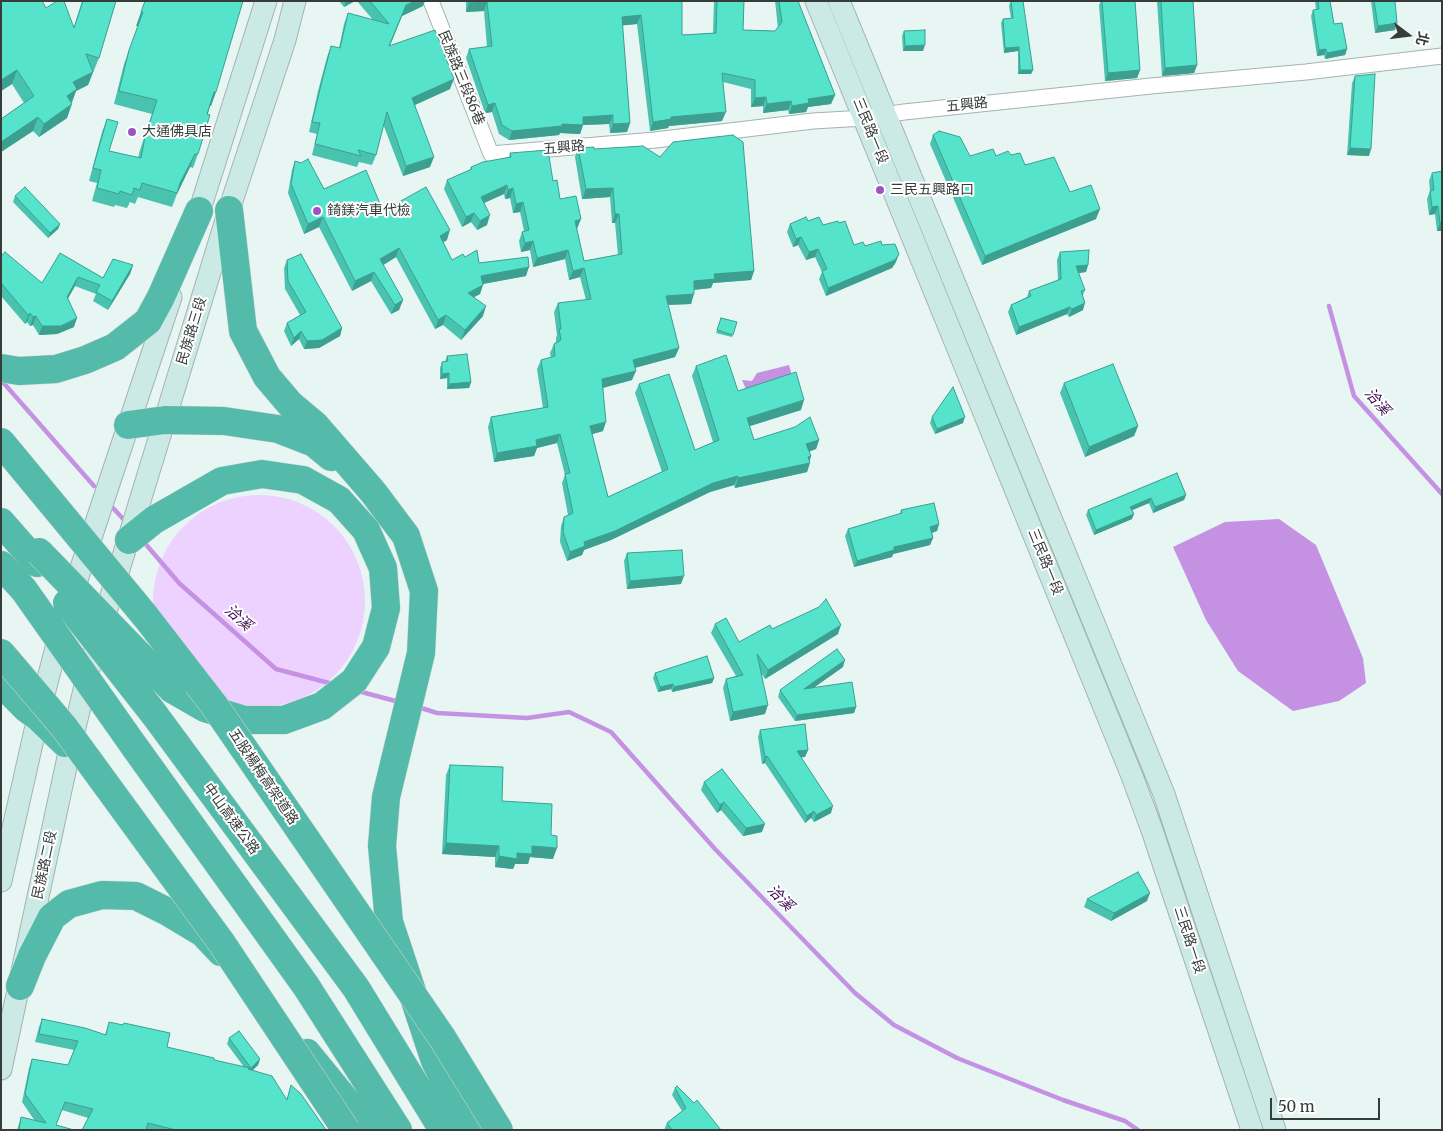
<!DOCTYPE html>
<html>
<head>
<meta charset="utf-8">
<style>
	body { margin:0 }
	#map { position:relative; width:1443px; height:1131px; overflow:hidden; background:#e7f6f3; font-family:Merriweather,"Noto Sans TC",serif }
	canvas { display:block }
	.frame { position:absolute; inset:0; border:2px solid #363c3a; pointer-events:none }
	.north { position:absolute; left:1383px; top:10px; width:50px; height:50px; -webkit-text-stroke:4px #fff; paint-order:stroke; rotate:105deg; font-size:14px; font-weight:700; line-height:20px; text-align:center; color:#363c3a }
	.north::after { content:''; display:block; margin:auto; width:18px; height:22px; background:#363c3a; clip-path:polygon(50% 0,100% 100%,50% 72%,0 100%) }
	.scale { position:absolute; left:1270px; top:1098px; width:110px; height:22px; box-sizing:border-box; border:2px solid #363c3a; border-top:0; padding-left:6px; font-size:15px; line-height:18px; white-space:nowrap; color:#363c3a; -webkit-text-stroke:4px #fff; paint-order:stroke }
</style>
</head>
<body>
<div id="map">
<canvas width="1443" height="1131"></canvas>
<div class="frame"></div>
<div class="north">北</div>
<div class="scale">50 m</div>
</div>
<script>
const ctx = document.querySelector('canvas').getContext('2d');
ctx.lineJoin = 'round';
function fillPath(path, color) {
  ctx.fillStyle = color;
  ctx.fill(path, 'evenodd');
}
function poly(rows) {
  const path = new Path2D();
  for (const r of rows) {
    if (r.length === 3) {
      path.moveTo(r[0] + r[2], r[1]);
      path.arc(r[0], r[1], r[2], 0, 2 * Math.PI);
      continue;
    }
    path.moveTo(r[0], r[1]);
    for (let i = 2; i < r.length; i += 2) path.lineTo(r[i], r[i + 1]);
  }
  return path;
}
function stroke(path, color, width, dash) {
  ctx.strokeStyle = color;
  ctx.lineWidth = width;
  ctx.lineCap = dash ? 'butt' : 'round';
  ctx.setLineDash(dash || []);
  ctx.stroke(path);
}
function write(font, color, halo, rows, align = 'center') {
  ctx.font = font + ' Merriweather,"Noto Sans TC",serif';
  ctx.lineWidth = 4;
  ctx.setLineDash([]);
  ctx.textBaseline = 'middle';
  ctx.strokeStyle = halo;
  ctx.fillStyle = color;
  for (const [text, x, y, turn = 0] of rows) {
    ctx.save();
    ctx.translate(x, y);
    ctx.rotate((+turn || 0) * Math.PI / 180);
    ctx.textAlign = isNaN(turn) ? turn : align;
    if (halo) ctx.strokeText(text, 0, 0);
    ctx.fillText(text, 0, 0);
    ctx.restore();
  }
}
fillPath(poly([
	[259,601,106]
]), '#edd1ff');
fillPath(poly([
	[789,365,792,375,746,389,742,380,752,381,757,373],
	[1279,519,1316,545,1363,658,1366,683,1339,701,1293,711,1238,671,1206,620,1173,547,1225,522]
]), '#c592e3');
stroke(poly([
	[1329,306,1354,396,1442,494],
	[1,380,94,486],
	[113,508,126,522],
	[143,541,179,583,276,669,333,684],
	[358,691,399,702],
	[418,707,437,713,527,718,569,712,611,732,715,849,855,993,894,1025,957,1058,1063,1100,1125,1121,1138,1130]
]), '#c592e3', 4.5);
const street = poly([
	[431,1,491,154,655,140,813,121,865,118,904,112,1151,86,1306,72,1442,56]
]);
const secondary = poly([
	[816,1,1132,776,1152,830,1252,1130],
	[839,1,1164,794,1275,1130],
	[195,225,266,1],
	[1,881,38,717,62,625,171,297],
	[1,1069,70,748,91,661,229,210,285,40,295,1]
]);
const highway = poly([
	[229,210,243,331,267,377,290,404,315,425,373,492,406,536,424,591,421,653,386,797,382,846,389,922,435,1061,470,1130],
	[1,368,19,371,56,369,85,360,115,347,148,321,161,297,199,211],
	[128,425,165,420,224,421,278,429,314,443,331,457],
	[1,522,37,563],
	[129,540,154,520,222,481,262,474,303,480,339,500,366,530,383,568,386,608,376,647,354,681,322,706,284,720,244,720,205,708,172,689],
	[1,565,24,590],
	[1,683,27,709,38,717,65,743],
	[154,714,356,988,443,1130],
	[134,746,306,986,398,1130],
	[20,986,32,956,52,917,69,904,102,895,136,896,168,912,203,933,221,952],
	[307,1053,370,1130]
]);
stroke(street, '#a5b3b0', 17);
stroke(secondary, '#a5b3b0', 23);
stroke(highway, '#d3d4d4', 29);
stroke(street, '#fff', 15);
stroke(secondary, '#cceae5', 21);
stroke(highway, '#54baa9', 28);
const highwayBridge = poly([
	[1,442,146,617,214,705,443,1039,499,1130],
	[39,552,172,689],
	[24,590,134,746],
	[67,603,154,714],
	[1,653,64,727,221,942,346,1130]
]);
stroke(highwayBridge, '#d3d4d4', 29, []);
stroke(highwayBridge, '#54baa9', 28);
fillPath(poly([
	[82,1,116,1,99,58,88,85,76,91,72,102,71,103,67,118,39,137,33,131,1,152,1,119,24,103,12,84,1,91,46,8,74,27],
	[243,1,211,106,210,106,198,154,193,168,190,167,177,194,172,207,138,197,135,204,130,202,127,208,115,205,114,207,92,201,97,183,89,181,102,132,107,119,109,151,138,158,140,150,152,114,114,104,124,64,138,26,136,26],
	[339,1,355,1,344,7],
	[357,1,425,1,423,6,402,16,390,46,450,89,415,105,430,167,403,176,383,124,376,155,372,165,359,162,357,167,312,155,317,134,309,132,318,91,327,57,331,46,339,48,344,24,348,13,373,20],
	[466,1,682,1,682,35,713,33,714,1,744,1,743,30,775,31,778,28,775,1,798,1,835,95,831,104,808,107,806,112,789,114,788,110,763,113,763,106,751,107,751,89,723,82,722,121,669,126,668,128,650,131,637,24,622,25,630,123,627,132,610,133,609,124,583,125,580,134,560,133,559,135,509,140,499,134,492,112,485,113,466,58,469,49,487,47,484,11,466,12],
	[1011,1,1033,70,1031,74,1018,74,1018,51,1004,53,1001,23,1003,19,1011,18,1009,6],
	[1101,1,1135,1,1140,70,1137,78,1105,81,1099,5],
	[1157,1,1193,1,1197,65,1194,73,1162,76],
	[1315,1,1330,1,1334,24,1347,49,1345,55,1325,59,1324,55,1317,56,1311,16,1313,10,1316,10],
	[1371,1,1395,1,1395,30,1375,33],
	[904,31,923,51,903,51,902,36],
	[1355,76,1369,156,1347,155,1352,83],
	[933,135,970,156,1011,155,1070,192,1096,219,982,265,930,144],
	[578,148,594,149,754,271,751,280,713,283,711,288,694,290,691,304,668,305,679,348,675,357,635,368,632,380,603,388,603,431,592,434,608,497,662,472,635,393,639,384,695,450,713,442,692,376,696,366,738,391,801,410,749,426,754,440,819,440,816,449,809,451,811,456,807,472,735,488,734,485,710,492,611,540,584,550,582,555,567,561,560,542,561,526,564,517,568,515,562,483,565,475,557,443,537,448,534,456,494,462,488,427,491,417,543,408,537,369,541,360,551,358,550,353,554,344,556,342,556,338,557,335,554,312,558,303,586,300,580,277,569,280,565,259,533,267,530,250,521,252,519,241,522,232,524,231,520,212,513,213,510,198,505,199,504,194,484,203,487,225,477,230,471,222,462,227,444,189,447,180,470,170,471,167,509,157,510,153,553,181,560,199,577,229,584,261,618,255,615,223,612,223,610,197,582,199,575,157],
	[295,161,324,189,383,211,447,240,443,242,452,260,465,257,479,263,526,276,483,284,480,294,474,297,483,316,461,340,443,325,435,329,396,257,383,265,403,300,399,310,391,314,371,281,352,291,319,227,304,234,288,193,292,170],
	[1432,173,1442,231,1437,231,1435,214,1429,215,1427,199,1430,191,1429,181],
	[15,196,60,224,58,229,48,238,13,202],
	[808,221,823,225,839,223,854,245,865,246,882,245,896,262,892,268,826,296,819,279,822,272,815,257,806,260,798,245,793,247,787,232,790,224],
	[1060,252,1088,265,1086,272,1078,273,1085,290,1083,295,1083,310,1069,317,1067,314,1016,335,1008,312,1011,305,1027,297,1029,291,1058,280,1057,260],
	[60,253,103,278,133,265,130,274,108,310,93,301,96,294,75,286,68,299,74,327,57,334,39,335,33,325,30,326,27,322,25,324,1,296,1,255,42,283],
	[287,260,342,328,340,336,319,348,304,349,299,339,291,346,284,331,287,323,300,315,285,289,284,268],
	[721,318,737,322,732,337,716,333],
	[447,356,471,382,469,388,447,389,447,378,440,379,440,368,442,362,445,362],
	[1064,383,1138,426,1134,436,1085,457,1060,393],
	[932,417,963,423,935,434,930,423],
	[1177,473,1186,495,1184,500,1153,513,1149,503,1132,510,1132,519,1094,535,1086,515,1088,510],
	[901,510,939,524,937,531,932,533,933,538,930,545,893,554,892,557,854,567,845,536,848,529,900,514],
	[627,553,681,584,627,589,624,561],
	[715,624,739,642,772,629,838,634,765,679,762,674,765,714,730,721,723,688,726,679,736,676,711,633],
	[843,667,813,688,856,707,854,713,795,721,778,697,780,690],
	[655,673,714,678,712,683,672,692,671,689,658,692,653,678],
	[760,730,808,750,805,757,801,757,831,813,814,822,811,818,805,823,765,763,762,764,758,737],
	[450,765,551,835,553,859,530,857,528,864,515,864,513,869,495,867,495,857,442,854,446,775],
	[704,782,762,832,743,836,721,810,717,813,701,790],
	[1087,899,1147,901,1111,921,1084,907],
	[42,1019,105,1035,109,1022,167,1047,214,1060,244,1067,227,1044,229,1038,260,1059,258,1065,252,1070,287,1099,291,1085,326,1130,82,1130,88,1118,62,1110,56,1125,74,1130,17,1130,21,1117,35,1121,22,1102,29,1068,32,1059,68,1065,74,1050,35,1042,39,1027],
	[675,1088,721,1130,664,1130,667,1123,682,1111,672,1095]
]), '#49c3af');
fillPath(poly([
	[346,1,355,1,344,7],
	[415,1,425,1,423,6,402,16,385,57,406,5],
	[487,2,484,11,466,12,469,3],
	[141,12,143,12,138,26,136,26],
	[641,15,637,24,618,26,622,17],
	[1397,23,1395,30,1375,33,1378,26],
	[925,45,923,51,903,51,905,46],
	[1019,47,1018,51,1004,53,1005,48],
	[1326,49,1324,55,1317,56,1319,50],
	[1347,49,1345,55,1325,59,1327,53],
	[1197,65,1194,73,1162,76,1165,68],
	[17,70,12,84,1,91,1,80],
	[1020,70,1033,70,1031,74,1018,74],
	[1140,70,1137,78,1105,81,1108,73],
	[93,72,88,85,76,91,72,102,62,109,73,82],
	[454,79,450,89,408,108,412,98],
	[214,92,216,92,211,106,209,106],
	[835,95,831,104,808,107,806,112,789,114,792,106,808,99],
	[766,97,763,106,751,107,755,98],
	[791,101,788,110,763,113,767,104],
	[495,103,492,112,485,113,488,105],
	[72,104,67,118,39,137,44,124],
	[726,112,722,121,669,126,668,128,650,131,653,122,671,117],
	[613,115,609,124,583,125,580,134,560,133,559,135,509,140,512,131,562,124,583,117],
	[38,117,33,131,1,152,1,142],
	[630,123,627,132,610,133,613,124],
	[1350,148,1371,149,1369,156,1347,155],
	[195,154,190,167,177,194,180,183],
	[434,157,430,167,403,176,406,166],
	[507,185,504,194,477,206,481,197],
	[513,188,510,198,505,199,508,190],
	[613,188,610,197,582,199,586,189],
	[523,202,520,212,513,213,516,204],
	[1438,206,1435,214,1429,215,1432,207],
	[1100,209,1096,219,982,265,985,256],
	[474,213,471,222,462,227,466,217],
	[615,214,619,214,615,223,612,223],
	[490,215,487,225,477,230,480,221],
	[323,217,319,227,304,234,308,224],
	[581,219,577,229,571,231,575,221],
	[1440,223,1442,223,1442,231,1437,231],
	[60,224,58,229,48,238,50,233],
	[450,230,447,240,437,246,440,236],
	[801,237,798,245,793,247,796,239],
	[533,241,530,250,521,252,525,243],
	[399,248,396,257,377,269,380,259],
	[818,249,815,257,806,260,809,252],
	[568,250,565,259,533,267,537,258],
	[899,254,896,262,892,268,826,296,828,288],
	[133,265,130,274,108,310,112,301],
	[1088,265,1086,272,1073,274,1076,266],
	[529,267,526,276,477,285,481,276],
	[584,268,580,277,569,280,573,271],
	[754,271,751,280,713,283,711,288,690,290,694,281,714,274],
	[374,272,371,281,352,291,355,281],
	[78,277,75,286,63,306,67,297],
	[483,285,480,294,465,302,468,293],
	[694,294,691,304,663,305,666,296],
	[403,300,399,310,391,314,395,305],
	[1085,303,1083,310,1069,317,1072,309],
	[486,306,483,316,461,340,465,330],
	[1070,307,1067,314,1016,335,1019,327],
	[30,313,27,322,25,324,28,315],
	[446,315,443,325,435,329,438,320],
	[36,316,33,325,30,326,33,317],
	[77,318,74,327,57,334,39,335,42,326],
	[342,328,340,336,319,348,304,349,307,341],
	[301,331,299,339,291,346,294,338],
	[679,348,675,357,630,369,633,360],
	[636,371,632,380,598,389,602,379],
	[449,373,447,378,440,379,442,374],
	[471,382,469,388,447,389,449,384],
	[804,400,801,410,744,428,747,418],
	[965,417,963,423,935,434,937,429],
	[606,422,603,431,586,436,590,426],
	[1138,426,1134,436,1085,457,1089,447],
	[560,434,557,443,537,448,534,456,494,462,497,453,536,440],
	[819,440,816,449,803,454,806,444],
	[811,456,808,464,810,463,807,472,735,488,738,478],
	[738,476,734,485,710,492,611,540,584,550,582,555,567,561,570,552,584,542,713,483],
	[1186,495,1184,500,1153,513,1155,507],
	[1151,498,1149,503,1128,512,1130,507],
	[1134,514,1132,519,1094,535,1096,530],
	[939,524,937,531,928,534,930,527],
	[933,538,930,545,893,554,892,557,854,567,857,561,894,547],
	[684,576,681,584,627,589,630,581],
	[841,625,838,634,765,679,768,670],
	[845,660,843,667,802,696,804,689],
	[714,678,712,683,672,692,674,687],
	[673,684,671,689,658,692,660,687],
	[768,705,765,714,730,721,733,712],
	[856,707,854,713,795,721,797,715],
	[808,750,805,757,794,758,797,751],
	[767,756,765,763,762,764,765,757],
	[724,802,721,810,717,813,720,805],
	[833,806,831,813,814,822,816,815],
	[814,811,811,818,805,823,807,816],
	[765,824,762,832,743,836,746,828],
	[446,843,499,846,495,857,442,854],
	[532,846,557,848,553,859,530,857,528,864,515,864,513,869,495,867,499,856,517,853],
	[1150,893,1147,901,1111,921,1114,913],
	[260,1059,258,1065,249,1074,251,1068]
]), '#3c9f8f');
const building = poly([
	[1,1,42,1,46,8,57,1,64,1,74,28,83,1,116,1,99,58,86,54,93,72,73,82,77,89,67,96,72,104,44,124,38,117,1,142,1,119,34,96,17,70,1,80,1,1],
	[145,1,243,1,216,92,214,92,207,114,210,115,198,154,195,154,180,183,177,193,142,183,140,190,134,188,132,195,120,191,119,194,97,188,101,170,93,168,107,119,118,122,109,151,141,158,145,137,157,100,119,91,129,50,143,12,141,12,145,1],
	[370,1,415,1,406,5,389,46,435,30,454,79,412,98,434,157,406,166,387,112,376,155,358,150,361,156,315,144,320,123,312,122,322,81,331,46,340,48,348,13,389,24,370,1],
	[469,1,682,1,682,35,716,33,717,1,744,1,743,30,775,31,782,22,779,1,798,1,835,95,808,99,809,103,792,106,791,101,767,104,766,97,755,98,755,80,722,73,726,112,671,117,671,119,653,122,641,15,622,17,630,123,613,124,613,115,583,117,583,125,562,124,562,126,512,131,502,125,495,103,488,105,469,49,492,46,487,2,469,3,469,1],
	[1011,1,1023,1,1033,70,1020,70,1019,47,1005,48,1003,19,1013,18,1011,1],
	[1102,1,1135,1,1140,70,1108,73,1102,1],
	[1161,1,1193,1,1197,65,1165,68,1161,1],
	[1318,1,1330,1,1334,24,1342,23,1347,49,1327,53,1326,49,1319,50,1313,10,1319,9,1318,1],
	[1374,1,1395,1,1397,23,1378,26,1374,1],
	[925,30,925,45,905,46,904,31,925,30],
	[1375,74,1371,149,1350,148,1355,76,1375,74],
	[939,131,960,137,970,156,993,149,996,156,1008,151,1011,155,1020,153,1025,165,1054,157,1070,192,1091,185,1100,209,985,256,933,135,939,131],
	[733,135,743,142,754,271,714,274,715,279,694,281,694,294,666,296,679,348,633,360,636,371,602,379,606,422,590,426,608,497,668,469,639,384,669,374,695,450,719,440,696,366,726,355,738,391,796,372,804,400,747,418,754,440,795,427,810,417,819,440,806,444,811,456,808,457,810,463,738,478,738,476,713,483,615,531,584,542,585,546,570,552,563,532,564,517,573,513,565,474,570,473,560,434,536,440,537,446,497,453,491,417,548,407,541,360,555,356,554,344,561,340,559,329,561,329,558,303,591,299,584,268,573,271,568,250,537,258,533,241,525,243,522,232,529,230,523,202,516,204,513,188,508,190,507,185,481,197,490,215,480,221,474,213,466,217,447,180,472,169,471,167,483,162,511,157,510,153,548,150,553,181,557,180,560,199,576,196,581,219,575,221,584,261,622,254,619,214,615,214,613,188,586,189,578,148,594,147,594,149,643,146,660,157,673,142,733,135],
	[308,159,324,189,366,170,383,211,426,187,450,230,440,236,452,260,463,254,465,257,477,250,479,263,528,257,529,267,481,276,483,285,468,293,486,306,465,330,446,315,438,320,399,248,380,259,403,300,395,305,374,272,355,281,323,217,308,224,291,184,295,161,301,163,308,159],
	[1442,171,1442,223,1440,223,1438,206,1432,207,1430,191,1434,190,1432,173,1442,171],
	[25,187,60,224,50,233,15,196,25,187],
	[806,217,808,221,819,217,823,225,838,221,839,223,845,221,854,245,863,242,865,246,881,241,882,245,895,244,899,254,895,260,828,288,822,271,827,269,818,249,809,252,801,237,796,239,790,224,806,217],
	[1089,250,1088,265,1076,266,1085,290,1081,291,1085,303,1072,309,1070,307,1019,327,1011,305,1031,296,1029,291,1061,279,1060,252,1089,250],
	[5,252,42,283,60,253,103,278,113,259,133,265,112,301,96,292,100,285,78,277,67,297,77,318,61,326,42,326,36,316,33,317,30,313,28,315,1,283,1,255,2,255,5,252],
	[301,254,342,328,322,340,307,341,301,331,294,338,287,323,306,312,288,281,287,260,301,254],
	[721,318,737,322,733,335,717,330,721,318],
	[467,354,471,382,449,384,449,373,442,374,442,362,448,361,447,356,467,354],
	[1113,364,1138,426,1089,447,1064,383,1113,364],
	[953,387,965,417,937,429,932,417,953,387],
	[1177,473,1186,495,1155,507,1151,498,1130,507,1134,514,1096,530,1088,510,1177,473],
	[934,503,939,524,930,527,933,538,894,547,894,550,857,561,848,529,902,513,901,510,934,503],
	[682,550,684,576,630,581,627,553,682,550],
	[826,599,841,625,768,670,757,654,768,705,733,712,726,679,743,675,715,624,726,618,739,642,770,625,772,629,819,607,826,599],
	[837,649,845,660,804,689,852,682,856,707,797,715,780,690,837,649],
	[707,656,714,678,674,687,673,684,660,687,655,673,707,656],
	[805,724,808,750,797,751,833,806,816,815,814,811,807,816,767,756,765,757,760,730,805,724],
	[450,765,503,767,502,801,552,804,551,835,557,836,557,848,532,846,532,854,517,853,517,859,499,856,499,846,446,843,450,765],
	[722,769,765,824,746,828,724,802,720,805,704,782,722,769],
	[1138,872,1150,893,1114,913,1087,899,1138,872],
	[42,1019,85,1028,106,1035,109,1022,123,1025,124,1023,170,1033,167,1047,214,1058,214,1060,250,1068,248,1069,272,1076,287,1100,291,1085,301,1094,326,1130,176,1130,148,1123,146,1130,82,1130,93,1109,65,1102,56,1125,74,1130,19,1130,21,1117,46,1123,25,1094,32,1059,68,1065,78,1041,39,1034,42,1019],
	[239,1031,260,1059,251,1068,229,1038,239,1031],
	[677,1086,694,1103,697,1100,721,1130,672,1130,667,1123,686,1108,675,1088,677,1086]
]);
fillPath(building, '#55e3cc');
stroke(building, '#3c9f8f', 1);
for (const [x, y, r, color] of [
	[132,132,5,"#9e53c5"],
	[880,190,5,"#9e53c5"],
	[317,211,5,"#9e53c5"]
]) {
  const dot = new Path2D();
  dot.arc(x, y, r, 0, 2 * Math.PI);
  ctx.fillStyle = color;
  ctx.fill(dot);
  stroke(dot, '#fff', 2);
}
write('14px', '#363c3a', '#fff', [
	["民族路三段86巷",461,78,68],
	["五興路",967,105,-6],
	["三民路一段",870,131,68],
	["五興路",564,148,-5],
	["民族路三段",192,331,-73],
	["三民路一段",1045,562,68],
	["五股楊梅高架道路",263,777,56],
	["中山高速公路",231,819,54],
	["民族路二段",45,865,-78],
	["三民路一段",1189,940,72]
]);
write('14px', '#363c3a', '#fff', [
	["大通佛具店",142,132],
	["三民五興路口",890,190],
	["錡鎂汽車代檢",327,211]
], 'left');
write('italic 15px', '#410f58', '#fff', [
	["洽溪",1377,402,50],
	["洽溪",238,618,42],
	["洽溪",780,898,46]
]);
</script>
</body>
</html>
